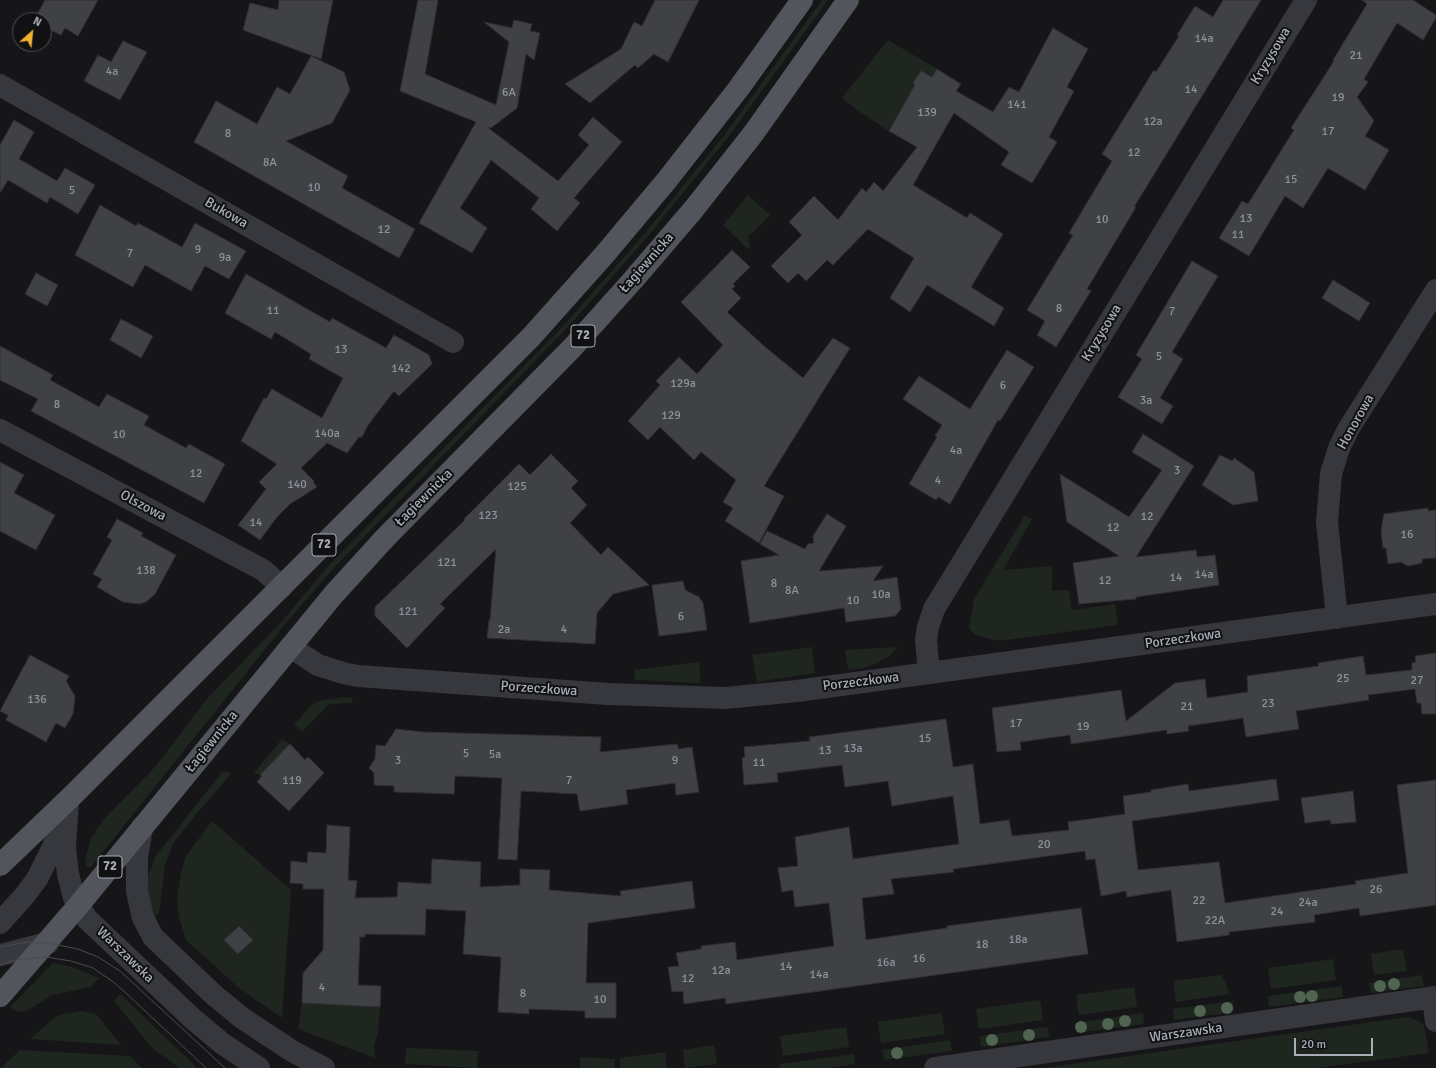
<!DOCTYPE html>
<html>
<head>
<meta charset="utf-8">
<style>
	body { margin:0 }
	#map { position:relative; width:1436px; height:1068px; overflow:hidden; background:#161618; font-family:Signika,sans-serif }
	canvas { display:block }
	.north { position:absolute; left:12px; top:12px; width:40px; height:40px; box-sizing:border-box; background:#111113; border:1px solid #4d4f55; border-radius:50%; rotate:27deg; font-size:11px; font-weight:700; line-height:16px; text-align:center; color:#a8adb8 }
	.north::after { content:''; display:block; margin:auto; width:14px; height:18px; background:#f2b134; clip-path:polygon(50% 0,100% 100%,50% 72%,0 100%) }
	.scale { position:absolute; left:1294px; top:1038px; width:79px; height:18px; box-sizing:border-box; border:2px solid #a8adb8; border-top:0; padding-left:5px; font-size:12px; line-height:14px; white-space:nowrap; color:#a8adb8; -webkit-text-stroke:3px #111113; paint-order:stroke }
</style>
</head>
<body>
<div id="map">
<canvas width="1436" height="1068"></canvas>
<div class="north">N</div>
<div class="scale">20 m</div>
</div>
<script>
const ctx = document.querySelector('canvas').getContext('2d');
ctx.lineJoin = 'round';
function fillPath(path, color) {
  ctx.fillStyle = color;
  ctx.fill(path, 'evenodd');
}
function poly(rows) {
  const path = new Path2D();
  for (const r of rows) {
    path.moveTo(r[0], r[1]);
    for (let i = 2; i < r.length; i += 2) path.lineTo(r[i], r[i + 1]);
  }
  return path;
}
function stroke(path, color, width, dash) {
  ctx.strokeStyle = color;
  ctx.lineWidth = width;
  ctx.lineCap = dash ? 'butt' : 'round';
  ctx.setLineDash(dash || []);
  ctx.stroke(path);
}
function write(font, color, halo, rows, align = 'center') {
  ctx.font = font + ' Signika,sans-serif';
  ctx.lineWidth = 4;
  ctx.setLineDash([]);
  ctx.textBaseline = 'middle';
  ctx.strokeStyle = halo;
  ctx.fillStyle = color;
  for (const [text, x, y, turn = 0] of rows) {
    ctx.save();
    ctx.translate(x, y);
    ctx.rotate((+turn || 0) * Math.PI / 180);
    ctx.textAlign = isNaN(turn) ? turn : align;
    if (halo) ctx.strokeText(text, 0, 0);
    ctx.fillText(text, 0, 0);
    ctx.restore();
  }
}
fillPath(poly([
	[822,0,828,0,805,32,729,136,649,235,567,328,333,569,286,623,91,867,86,867,85,863,90,840,103,820,156,766,206,700,282,621,329,565,564,325,646,232,725,134],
	[888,40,937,69,889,131,856,109,842,98],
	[748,195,770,215,748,237,750,247,748,249,723,225],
	[1025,515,1032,519,1003,570,1052,566,1052,591,1069,590,1072,610,1115,604,1118,625,999,641,975,635,969,628,974,599],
	[812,647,815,673,757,682,752,655],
	[898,647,888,657,875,664,863,668,848,670,845,650],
	[699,662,701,683,635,680,634,670],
	[344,697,353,698,352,703,329,704,302,732,294,725,311,705,319,701],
	[282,739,290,744,260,775,254,773],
	[228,771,231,774,197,813,173,844,165,865,159,913,154,919,148,902,147,884,148,876,155,857,222,772],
	[212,821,291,890,282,1018,239,988,186,940,179,917,177,903,178,890,182,869,186,856],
	[239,926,253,940,238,954,224,940],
	[1403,949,1407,971,1374,975,1371,954],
	[1333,959,1336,980,1271,989,1268,968],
	[53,963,73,967,99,978,91,987,52,995,26,1011,20,1012,10,1007],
	[1222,975,1230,994,1176,1002,1173,981],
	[1422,975,1424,986,1371,993,1369,983],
	[1342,986,1343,997,1269,1007,1268,996],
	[1134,987,1137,1007,1079,1015,1076,995],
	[120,994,187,1058,197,1068,179,1068,152,1048,114,1001],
	[1040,1000,1043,1020,979,1029,976,1009],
	[1233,1001,1234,1012,1174,1020,1173,1009],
	[302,1003,380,1007,378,1033,374,1046,375,1058,298,1029],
	[82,1011,96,1014,121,1045,30,1039,54,1018,63,1014],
	[942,1013,945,1034,881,1043,878,1022],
	[1143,1013,1144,1024,1077,1033,1075,1023],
	[1408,1017,1420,1021,1424,1026,1429,1053,1318,1068,1043,1068],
	[846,1027,849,1047,783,1056,780,1036],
	[1048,1027,1049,1037,981,1047,980,1036],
	[950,1040,952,1051,884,1060,882,1050],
	[714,1045,717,1064,685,1068,683,1050],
	[406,1048,478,1051,477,1068,405,1064],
	[20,1050,130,1056,142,1068,1,1068],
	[665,1052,667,1068,620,1068,620,1058],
	[854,1054,855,1064,828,1068,780,1068,779,1064],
	[580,1057,615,1059,615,1068,580,1068]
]), '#1e261f');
const building = poly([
	[45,0,98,0,78,36,65,28,61,35,44,27,44,20,34,20,45,0],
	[279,0,333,0,321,59,243,30,250,3,278,10,279,0],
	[418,0,438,0,425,74,496,105,509,42,484,22,512,28,514,20,532,24,530,31,540,33,534,60,526,54,517,108,491,128,487,127,558,181,589,145,578,135,593,117,622,142,574,198,580,203,557,231,531,209,539,198,491,160,460,208,487,228,472,253,419,223,476,122,400,91,418,0],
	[655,0,699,0,668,62,654,54,638,68,635,65,590,103,565,84,621,49,634,22,642,26,655,0],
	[1223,0,1261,0,1134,207,1136,207,1087,289,1091,291,1056,347,1037,335,1045,321,1027,310,1073,235,1069,233,1112,161,1102,154,1154,70,1156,72,1179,36,1177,35,1195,6,1213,17,1223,0],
	[1362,0,1413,0,1436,15,1436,18,1423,40,1397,23,1364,79,1368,82,1357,97,1374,121,1365,136,1389,150,1365,190,1328,168,1303,208,1285,196,1249,256,1219,238,1242,201,1248,204,1294,130,1291,128,1334,61,1333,60,1367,4,1362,0],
	[1053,28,1088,49,1067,87,1074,91,1049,137,1057,142,1032,183,1001,165,1009,152,954,113,913,185,967,218,970,213,1003,234,971,287,1004,308,994,326,927,285,910,312,890,298,914,258,868,229,833,265,827,260,806,281,798,273,788,283,771,266,802,235,789,222,814,196,838,220,862,188,866,192,874,182,883,191,917,147,889,131,915,85,913,83,921,71,932,77,937,69,961,84,956,91,993,112,1009,87,1019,92,1053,28],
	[123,41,147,52,120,100,84,81,98,55,111,62,123,41],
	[311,56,344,72,350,90,332,123,286,141,348,176,342,188,415,229,399,258,194,142,216,101,257,124,277,87,290,94,311,56],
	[14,120,34,132,19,159,57,181,65,168,95,185,78,214,50,197,47,203,8,180,0,193,0,145,14,120],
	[100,205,136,226,138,223,182,247,195,223,246,251,229,279,205,266,191,291,145,265,133,287,75,255,100,205],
	[732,250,750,267,733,284,735,286,732,289,741,298,727,312,764,346,803,378,833,338,850,348,764,486,784,496,759,543,725,521,733,508,723,502,736,480,701,452,694,460,660,427,648,440,628,421,660,385,656,381,679,357,697,374,723,345,681,302,732,250],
	[1192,261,1218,276,1172,352,1183,359,1160,398,1173,406,1162,424,1118,397,1142,359,1136,355,1192,261],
	[36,273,58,285,47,306,25,294,36,273],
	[246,274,330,322,332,318,386,348,394,335,429,355,432,364,399,396,394,391,368,425,362,437,359,437,347,453,327,443,301,468,314,481,313,482,317,487,290,504,277,517,260,540,238,525,266,489,259,482,277,464,241,441,264,398,266,399,272,389,322,418,343,378,309,359,311,354,275,332,271,339,225,313,246,274],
	[1333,280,1370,303,1359,321,1322,298,1333,280],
	[121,319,153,336,141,358,110,340,121,319],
	[0,346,53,375,50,380,99,407,107,394,149,416,144,425,186,448,189,444,225,464,204,503,31,411,38,399,0,380,0,346],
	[1007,350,1034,367,1000,421,998,420,950,504,938,497,936,500,909,484,937,437,935,436,942,425,903,399,919,376,970,409,1007,350],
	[1143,434,1194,466,1136,557,1196,550,1197,557,1215,555,1219,585,1136,597,1136,599,1079,604,1073,563,1119,556,1067,522,1060,474,1129,517,1162,470,1132,452,1143,434],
	[551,454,578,481,571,488,587,505,570,523,601,555,608,547,649,585,613,594,597,613,595,644,487,638,489,620,490,620,496,549,440,604,445,608,407,648,375,616,375,607,465,520,464,519,519,464,530,475,551,454],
	[1220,455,1232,461,1234,458,1254,472,1258,501,1233,505,1202,485,1220,455],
	[0,462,24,475,14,493,55,515,36,550,0,531,0,462],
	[1428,508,1428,511,1436,510,1436,558,1422,559,1422,563,1408,566,1401,562,1388,564,1386,548,1383,548,1381,531,1384,514,1428,508],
	[827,514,846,526,819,571,883,566,873,581,897,577,901,609,895,616,846,622,844,608,750,623,741,561,779,555,760,544,767,531,805,549,808,544,814,543,813,536,827,514],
	[117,519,143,533,141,536,176,555,155,594,146,602,139,604,123,602,97,587,102,579,93,574,112,540,107,537,117,519],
	[683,581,685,590,699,597,703,603,707,630,659,636,652,585,683,581],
	[1436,653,1436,714,1422,714,1421,703,1417,703,1415,689,1368,695,1369,700,1296,711,1299,729,1246,737,1243,718,1188,726,1189,731,1167,734,1167,730,1071,744,1070,735,1020,742,1021,750,997,752,992,708,1121,690,1126,721,1175,683,1205,679,1207,698,1248,692,1247,676,1319,666,1318,663,1363,656,1366,675,1412,670,1412,663,1416,662,1415,656,1436,653],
	[30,655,69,676,66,681,75,696,73,714,65,728,56,723,46,742,6,720,8,715,0,711,30,655],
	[946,719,953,767,973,764,980,824,1009,820,1012,836,1069,830,1068,822,1125,814,1123,796,1151,792,1151,790,1188,784,1189,791,1276,779,1279,800,1132,821,1138,870,1219,862,1225,903,1356,884,1355,881,1408,873,1397,785,1436,780,1436,905,1360,916,1359,908,1314,915,1315,922,1229,932,1229,935,1177,942,1171,890,1127,897,1126,891,1101,896,1095,859,1086,860,1085,851,953,869,954,872,891,879,894,894,862,898,866,940,947,928,947,926,1081,908,1088,954,726,1004,725,998,684,1004,683,991,672,992,668,967,679,966,676,953,701,949,701,946,735,942,737,960,834,946,829,903,795,907,793,890,782,892,778,868,798,866,795,837,849,827,853,859,959,844,953,796,892,806,888,781,845,787,842,765,777,773,778,782,744,785,742,758,745,757,744,747,810,741,809,737,946,719],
	[396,729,423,732,601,737,600,752,677,744,679,749,692,747,699,792,676,795,675,783,626,790,628,804,580,811,577,794,521,791,517,860,498,859,502,778,455,776,454,794,394,792,394,786,374,785,374,773,369,768,375,759,376,745,385,746,396,729],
	[290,744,305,760,308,757,324,773,289,811,257,782,262,776,260,775,290,744],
	[1353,791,1356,822,1331,824,1330,820,1305,823,1301,798,1353,791],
	[327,825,350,827,348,880,357,881,355,898,397,897,398,882,431,884,432,859,481,862,480,887,520,885,520,869,550,870,549,890,621,896,620,891,692,881,695,908,588,923,586,983,616,983,616,1018,585,1018,585,1011,529,1009,529,1014,498,1012,501,957,463,954,466,911,426,909,425,935,365,934,365,937,360,937,358,985,381,986,380,1007,302,1003,303,973,323,950,324,889,303,889,303,884,290,883,291,861,307,863,308,852,326,853,327,825],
	[239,926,253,940,238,954,224,940,239,926]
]);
fillPath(building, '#404145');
stroke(building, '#303034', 1);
stroke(poly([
	[0,85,453,342],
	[0,430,263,570,282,587],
	[1337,618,1327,522,1331,474,1339,448,1349,428,1436,290],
	[290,647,318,665,343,673,358,676,608,694,725,698,797,691,1436,604],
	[929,673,926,640,928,627,934,609,1306,0],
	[68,800,65,848,68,874,74,898,87,919,193,1019,223,1044,259,1068],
	[142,827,137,858,137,891,143,918,153,937,214,995,242,1018,292,1051,324,1068],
	[0,923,25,895,37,879,53,847,60,826],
	[0,955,48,943],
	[1433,998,1436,1021],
	[935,1068,1436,997]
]), '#37383d', 22);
stroke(poly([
	[0,865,73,795,531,337,605,254,667,180,739,88,802,0],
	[0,996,78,906,334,594,385,538,572,348,633,280,693,210,753,134,848,0]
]), '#53555c', 22);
stroke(poly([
	[0,947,28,942,48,943,78,949,98,957,120,971,225,1068],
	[0,965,14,960,46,957,71,961,93,968,112,981,126,993,206,1068]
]), '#4a4c52', 1);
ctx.fillStyle = '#506452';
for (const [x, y] of [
	[1394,984],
	[1380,986],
	[1312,996],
	[1300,997],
	[1227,1008],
	[1200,1011],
	[1125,1021],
	[1108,1024],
	[1081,1027],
	[1029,1035],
	[992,1040],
	[897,1053]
]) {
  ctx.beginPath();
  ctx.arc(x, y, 6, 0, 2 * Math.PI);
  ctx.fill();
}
write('12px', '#8e929b', null, [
	["14a",1204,39],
	["21",1356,56],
	["4a",112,72],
	["14",1191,90],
	["6A",509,93],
	["19",1338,98],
	["141",1017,105],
	["139",927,113],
	["12a",1153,122],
	["17",1328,132],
	["8",228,134],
	["12",1134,153],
	["8A",270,163],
	["15",1291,180],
	["10",314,188],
	["5",72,191],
	["13",1246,219],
	["10",1102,220],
	["12",384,230],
	["11",1238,235],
	["9",198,250],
	["7",130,254],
	["9a",225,258],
	["8",1059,309],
	["11",273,311],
	["7",1172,312],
	["13",341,350],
	["5",1159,357],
	["142",401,369],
	["129a",683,384],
	["6",1003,386],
	["3a",1146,401],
	["8",57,405],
	["129",671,416],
	["140a",327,434],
	["10",119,435],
	["4a",956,451],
	["3",1177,471],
	["12",196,474],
	["4",938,481],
	["140",297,485],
	["125",517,487],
	["123",488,516],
	["12",1147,517],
	["14",256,523],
	["12",1113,528],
	["16",1407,535],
	["121",447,563],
	["138",146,571],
	["14a",1204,575],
	["14",1176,578],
	["12",1105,581],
	["8",774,584],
	["8A",792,591],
	["10a",881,595],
	["10",853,601],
	["121",408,612],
	["6",681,617],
	["2a",504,630],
	["4",564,630],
	["25",1343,679],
	["27",1417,681],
	["136",37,700],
	["23",1268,704],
	["21",1187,707],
	["17",1016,724],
	["19",1083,727],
	["15",925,739],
	["13a",853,749],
	["13",825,751],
	["5",466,754],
	["5a",495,755],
	["3",398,761],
	["9",675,761],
	["11",759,763],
	["119",292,781],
	["7",569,781],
	["20",1044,845],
	["26",1376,890],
	["22",1199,901],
	["24a",1308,903],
	["24",1277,912],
	["22A",1215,921],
	["18a",1018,940],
	["18",982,945],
	["16",919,959],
	["16a",886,963],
	["14",786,967],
	["12a",721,971],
	["14a",819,975],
	["12",688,979],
	["4",322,988],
	["8",523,994],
	["10",600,1000]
]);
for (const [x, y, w] of [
	[583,336,24],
	[324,545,24],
	[110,867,24]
]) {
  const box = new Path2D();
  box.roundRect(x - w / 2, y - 11, w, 22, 3);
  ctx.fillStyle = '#111113';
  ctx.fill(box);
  stroke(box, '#a8adb8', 1);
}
write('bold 13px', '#a8adb8', null, [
	["72",583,336],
	["72",324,545],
	["72",110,867]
]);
write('14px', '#a8adb8', '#111113', [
	["Kryzysowa",1271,56,-59],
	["Bukowa",226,213,30],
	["Łagiewnicka",647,263,-49],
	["Kryzysowa",1102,333,-59],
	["Honorowa",1356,422,-61],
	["Łagiewnicka",424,498,-45],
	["Olszowa",143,506,28],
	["Porzeczkowa",1183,639,-8],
	["Porzeczkowa",861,682,-7],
	["Porzeczkowa",539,689,4],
	["Łagiewnicka",212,742,-51],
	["Warszawska",125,955,44],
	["Warszawska",1186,1033,-8]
]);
</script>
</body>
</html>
